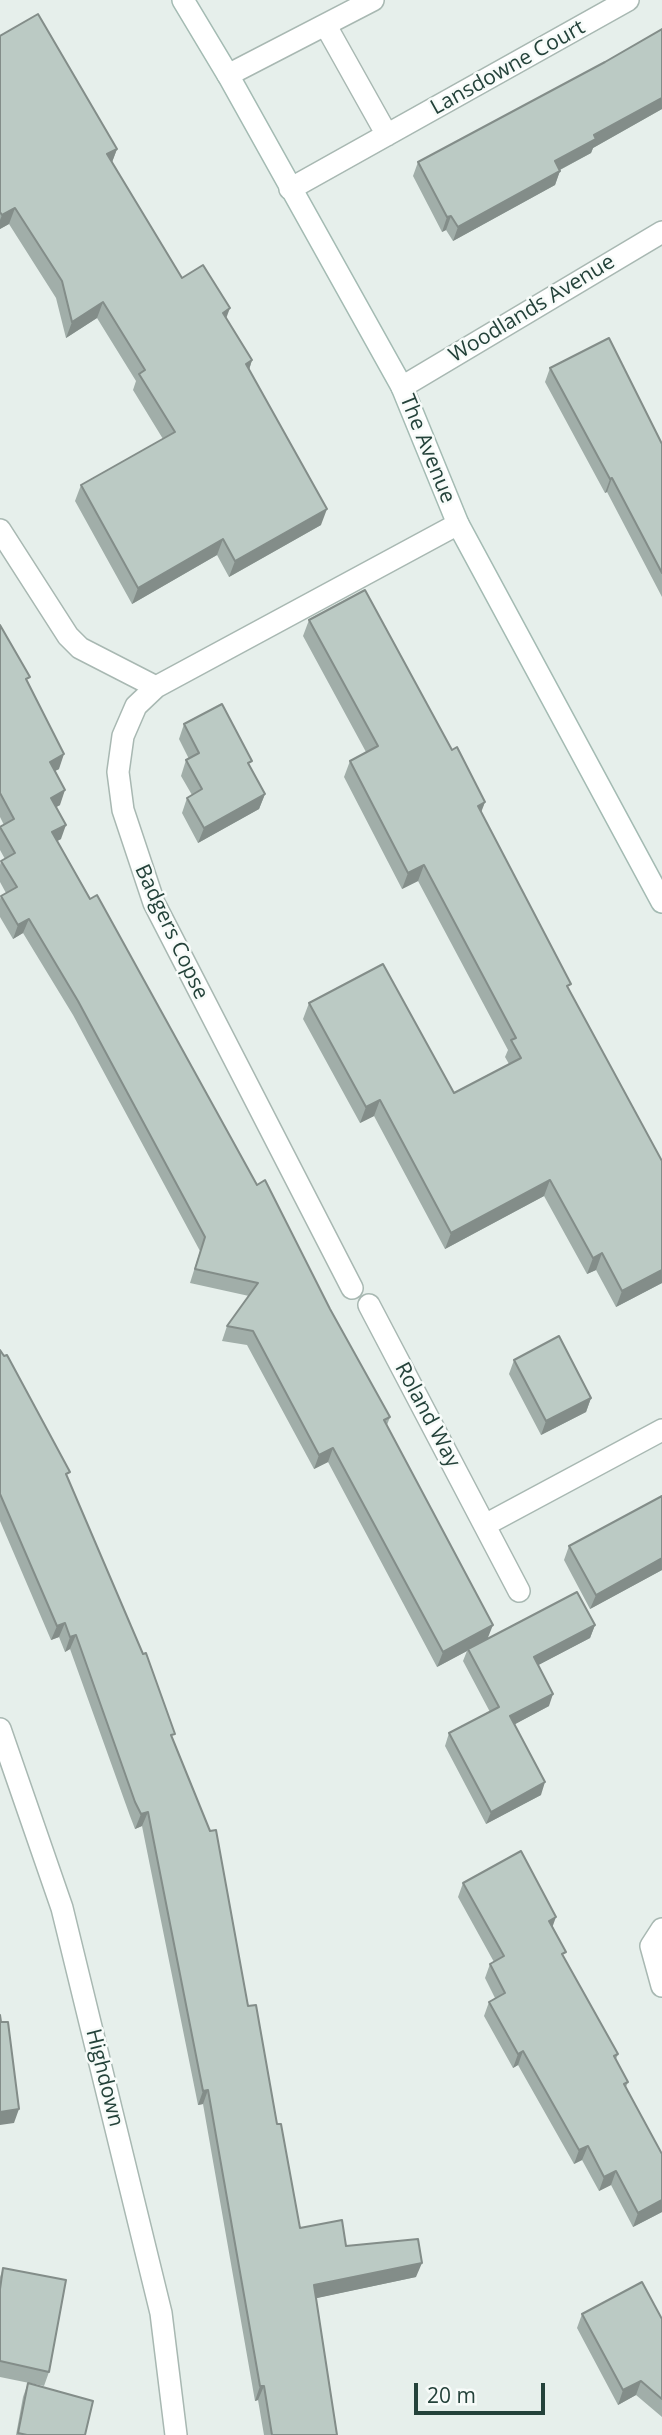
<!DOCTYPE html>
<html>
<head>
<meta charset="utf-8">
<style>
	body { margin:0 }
	#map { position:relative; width:662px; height:2435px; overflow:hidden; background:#e6efeb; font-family:"Open Sans",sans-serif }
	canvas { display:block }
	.scale { position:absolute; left:414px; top:2383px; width:131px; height:32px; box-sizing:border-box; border:4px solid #24423a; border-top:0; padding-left:9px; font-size:21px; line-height:24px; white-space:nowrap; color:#24423a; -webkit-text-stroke:5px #f7fbf9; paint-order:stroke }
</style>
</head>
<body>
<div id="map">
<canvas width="662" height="2435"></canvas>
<div class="scale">20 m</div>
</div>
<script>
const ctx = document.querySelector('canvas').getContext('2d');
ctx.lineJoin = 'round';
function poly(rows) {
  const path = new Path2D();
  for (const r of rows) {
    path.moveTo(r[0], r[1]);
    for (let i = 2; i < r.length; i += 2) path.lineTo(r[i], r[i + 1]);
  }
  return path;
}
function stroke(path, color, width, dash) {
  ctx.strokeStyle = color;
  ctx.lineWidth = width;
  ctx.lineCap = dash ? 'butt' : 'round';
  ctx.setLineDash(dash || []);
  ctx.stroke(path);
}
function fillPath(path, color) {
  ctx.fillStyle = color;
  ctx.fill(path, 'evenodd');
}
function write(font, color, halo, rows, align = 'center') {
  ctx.font = font + ' "Open Sans",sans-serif';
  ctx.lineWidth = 5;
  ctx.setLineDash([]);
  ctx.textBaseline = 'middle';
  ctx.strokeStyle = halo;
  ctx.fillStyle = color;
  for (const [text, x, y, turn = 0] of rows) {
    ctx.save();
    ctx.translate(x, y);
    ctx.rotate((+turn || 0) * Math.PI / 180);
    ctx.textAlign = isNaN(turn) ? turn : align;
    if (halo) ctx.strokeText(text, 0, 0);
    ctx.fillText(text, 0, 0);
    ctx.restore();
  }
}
const street = poly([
	[326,26,387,135],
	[228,75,373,0],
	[290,189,628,0],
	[402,387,662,232],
	[0,530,68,636,80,648,156,687],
	[352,1288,154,903,123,810,118,772,123,736,136,706,156,687,458,524],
	[369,1305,519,1591],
	[485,1525,662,1430],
	[0,1729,62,1908,161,2313,176,2435],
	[662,1929,651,1946,662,1986]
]);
const secondary = poly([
	[183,0,228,75,402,387,458,524,662,902]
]);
stroke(street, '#a8b8b2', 24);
stroke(secondary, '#a4bbb3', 24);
stroke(street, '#fff', 21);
stroke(secondary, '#fff', 21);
fillPath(poly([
	[662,29,662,109,593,148,591,153,560,170,555,185,453,241,446,230,442,232,413,176,418,162,605,62],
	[0,36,117,149,112,162,182,278,227,319,252,360,249,370,321,525,229,577,217,555,132,604,75,501,81,485,163,439,133,390,136,381,97,318,66,338,56,298,9,224,0,229],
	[550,368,662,444,662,597,607,492,605,493,545,382],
	[309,620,452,750,485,802,481,811,569,990,662,1161,662,1283,616,1307,596,1270,587,1274,544,1196,445,1249,374,1116,360,1123,303,1019,309,1003,454,1093,509,1064,505,1057,508,1050,418,881,402,889,344,777,350,761,366,752,303,636],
	[0,625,28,682,59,769,54,771,60,805,56,807,61,839,57,841,330,1309,390,1417,387,1425,488,1638,595,1625,590,1638,538,1665,549,1706,515,1724,541,1795,486,1824,445,1746,449,1733,490,1712,463,1661,467,1651,437,1667,328,1462,314,1469,247,1345,222,1341,227,1326,249,1296,190,1283,200,1251,73,1015,23,933,13,939,0,917,0,899,1,896,6,893,0,882,0,865,1,861,5,859,0,850,0,827,4,825,0,817],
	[184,724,250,767,265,794,259,809,198,843,182,813,187,798,192,795,181,776,186,760,189,759,179,739],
	[0,1350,68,1478,173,1739,248,2006,300,2228,346,2246,416,2277,316,2298,337,2435,264,2435,258,2400,255,2401,203,2104,198,2105,142,1826,135,1829,130,1816,70,1649,65,1652,59,1637,51,1640,0,1521],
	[514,1360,591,1398,586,1412,541,1435,509,1374],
	[662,1496,662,1570,590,1609,564,1560,569,1546],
	[463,1883,553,1927,564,1958,618,2054,616,2059,628,2082,626,2087,662,2154,662,2212,633,2227,611,2185,599,2191,582,2160,574,2164,518,2065,513,2068,484,2016,489,2002,495,1998,485,1978,490,1964,494,1962,458,1897],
	[3,2268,49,2372,44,2386,0,2377,0,2277],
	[582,2314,662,2319,662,2417,636,2395,618,2405,577,2328],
	[28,2383,85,2435,16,2435,23,2397]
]), '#a1aea9');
fillPath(poly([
	[662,98,662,109,593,148,591,153,550,175,555,161,594,135],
	[117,149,111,165,107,154],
	[560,171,555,185,453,241,458,227],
	[15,208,9,224,0,229,0,220,2,215],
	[451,216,446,230,442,232,447,217],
	[103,302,97,318,66,338,72,322],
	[230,308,224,324,223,313],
	[252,360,247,376,246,364],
	[612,478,607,492,605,493,610,479],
	[327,509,321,525,229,577,235,561],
	[223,539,217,555,132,604,138,588],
	[64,754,59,769,44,777,50,762],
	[65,790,60,805,46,813,51,798],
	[265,794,259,809,198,843,204,828],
	[485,802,479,818,478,806],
	[66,825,61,839,46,847,52,832],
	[424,865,418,881,402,889,408,873],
	[29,919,23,933,13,939,18,925],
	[380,1100,374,1116,360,1123,366,1107],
	[550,1180,544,1196,445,1249,451,1233],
	[602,1253,596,1270,587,1274,593,1258],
	[662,1270,662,1283,616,1307,622,1291],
	[591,1398,586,1412,541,1435,546,1421],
	[333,1448,328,1462,314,1469,319,1455],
	[662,1558,662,1570,590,1609,596,1595],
	[65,1623,59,1637,51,1640,57,1626],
	[493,1625,487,1640,468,1649,467,1651,437,1667,443,1652],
	[595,1625,590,1638,529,1670,534,1657],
	[76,1635,70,1649,65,1652,70,1637],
	[553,1694,549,1706,506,1729,510,1716],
	[545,1782,541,1795,486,1824,491,1812],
	[148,1812,142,1826,135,1829,141,1814],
	[556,1917,551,1931,549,1921],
	[523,2051,518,2065,513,2068,518,2054],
	[208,2090,203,2104,198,2105,203,2091],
	[19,2109,14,2123,0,2125,0,2112],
	[588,2146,582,2160,574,2164,579,2150],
	[616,2171,611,2185,599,2191,604,2177],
	[662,2200,662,2212,633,2227,638,2213],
	[422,2263,416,2277,308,2300,314,2285],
	[641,2381,636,2395,618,2405,623,2390],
	[260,2386,264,2386,258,2400,255,2401]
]), '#838d89');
const building = poly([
	[38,14,117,149,107,154,182,278,203,265,230,308,223,313,252,360,246,364,327,509,235,561,223,539,138,588,81,485,175,432,139,374,145,370,103,302,72,322,62,281,15,208,2,215,0,212,0,36,38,14],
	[662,29,662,98,594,135,596,139,555,161,560,171,458,227,451,216,447,217,418,162,605,62,662,29],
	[609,338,662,444,662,573,612,478,610,479,550,368,609,338],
	[365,590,452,750,457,747,485,802,478,806,571,984,567,986,662,1161,662,1270,622,1291,602,1253,593,1258,550,1180,451,1233,380,1100,366,1107,309,1003,383,964,454,1093,521,1058,511,1040,516,1038,424,865,408,873,350,761,378,746,309,620,365,590],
	[0,625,30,677,26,679,64,754,50,762,65,790,51,798,66,825,52,832,90,899,97,895,257,1185,265,1180,330,1309,390,1417,384,1420,493,1625,443,1652,333,1448,319,1455,253,1331,227,1326,258,1283,195,1269,205,1237,78,1001,29,919,18,925,1,896,17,887,1,861,15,853,0,827,14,819,0,793,0,625],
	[222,704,252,761,248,763,265,794,204,828,187,798,202,789,186,760,199,753,184,724,222,704],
	[559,1336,591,1398,546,1421,514,1360,559,1336],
	[0,1350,4,1356,7,1355,70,1472,66,1474,143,1654,146,1653,175,1734,171,1735,210,1831,216,1830,248,2006,256,2005,277,2124,281,2124,300,2228,342,2220,346,2246,418,2239,422,2263,314,2285,337,2435,272,2435,264,2386,260,2386,208,2090,203,2091,148,1812,141,1814,135,1802,76,1635,70,1637,65,1623,57,1626,0,1494,0,1350],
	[662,1496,662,1558,596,1595,569,1546,662,1496],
	[577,1592,595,1625,534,1657,553,1694,510,1716,545,1782,491,1812,449,1733,499,1707,468,1649,577,1592],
	[521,1851,556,1917,549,1921,566,1952,562,1954,618,2054,614,2056,628,2082,624,2084,662,2154,662,2200,638,2213,616,2171,604,2177,588,2146,579,2150,523,2051,518,2054,489,2002,505,1993,490,1964,504,1956,463,1883,521,1851],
	[0,2015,1,2022,8,2022,19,2109,0,2112,0,2015],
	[3,2268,66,2280,49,2372,0,2361,0,2289,3,2268],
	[642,2282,662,2319,662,2399,641,2381,623,2390,582,2314,642,2282],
	[28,2383,93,2401,85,2435,27,2435,18,2433,28,2383]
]);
fillPath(building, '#bbcac4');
stroke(building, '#838d89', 2);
write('21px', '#24423a', '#f7fbf9', [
	["Lansdowne Court",508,68,-29],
	["Woodlands Avenue",532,309,-31],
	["The Avenue",427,449,68],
	["Badgers Copse",171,932,65],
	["Roland Way",427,1415,62],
	["Highdown",104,2078,76]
]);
</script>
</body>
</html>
